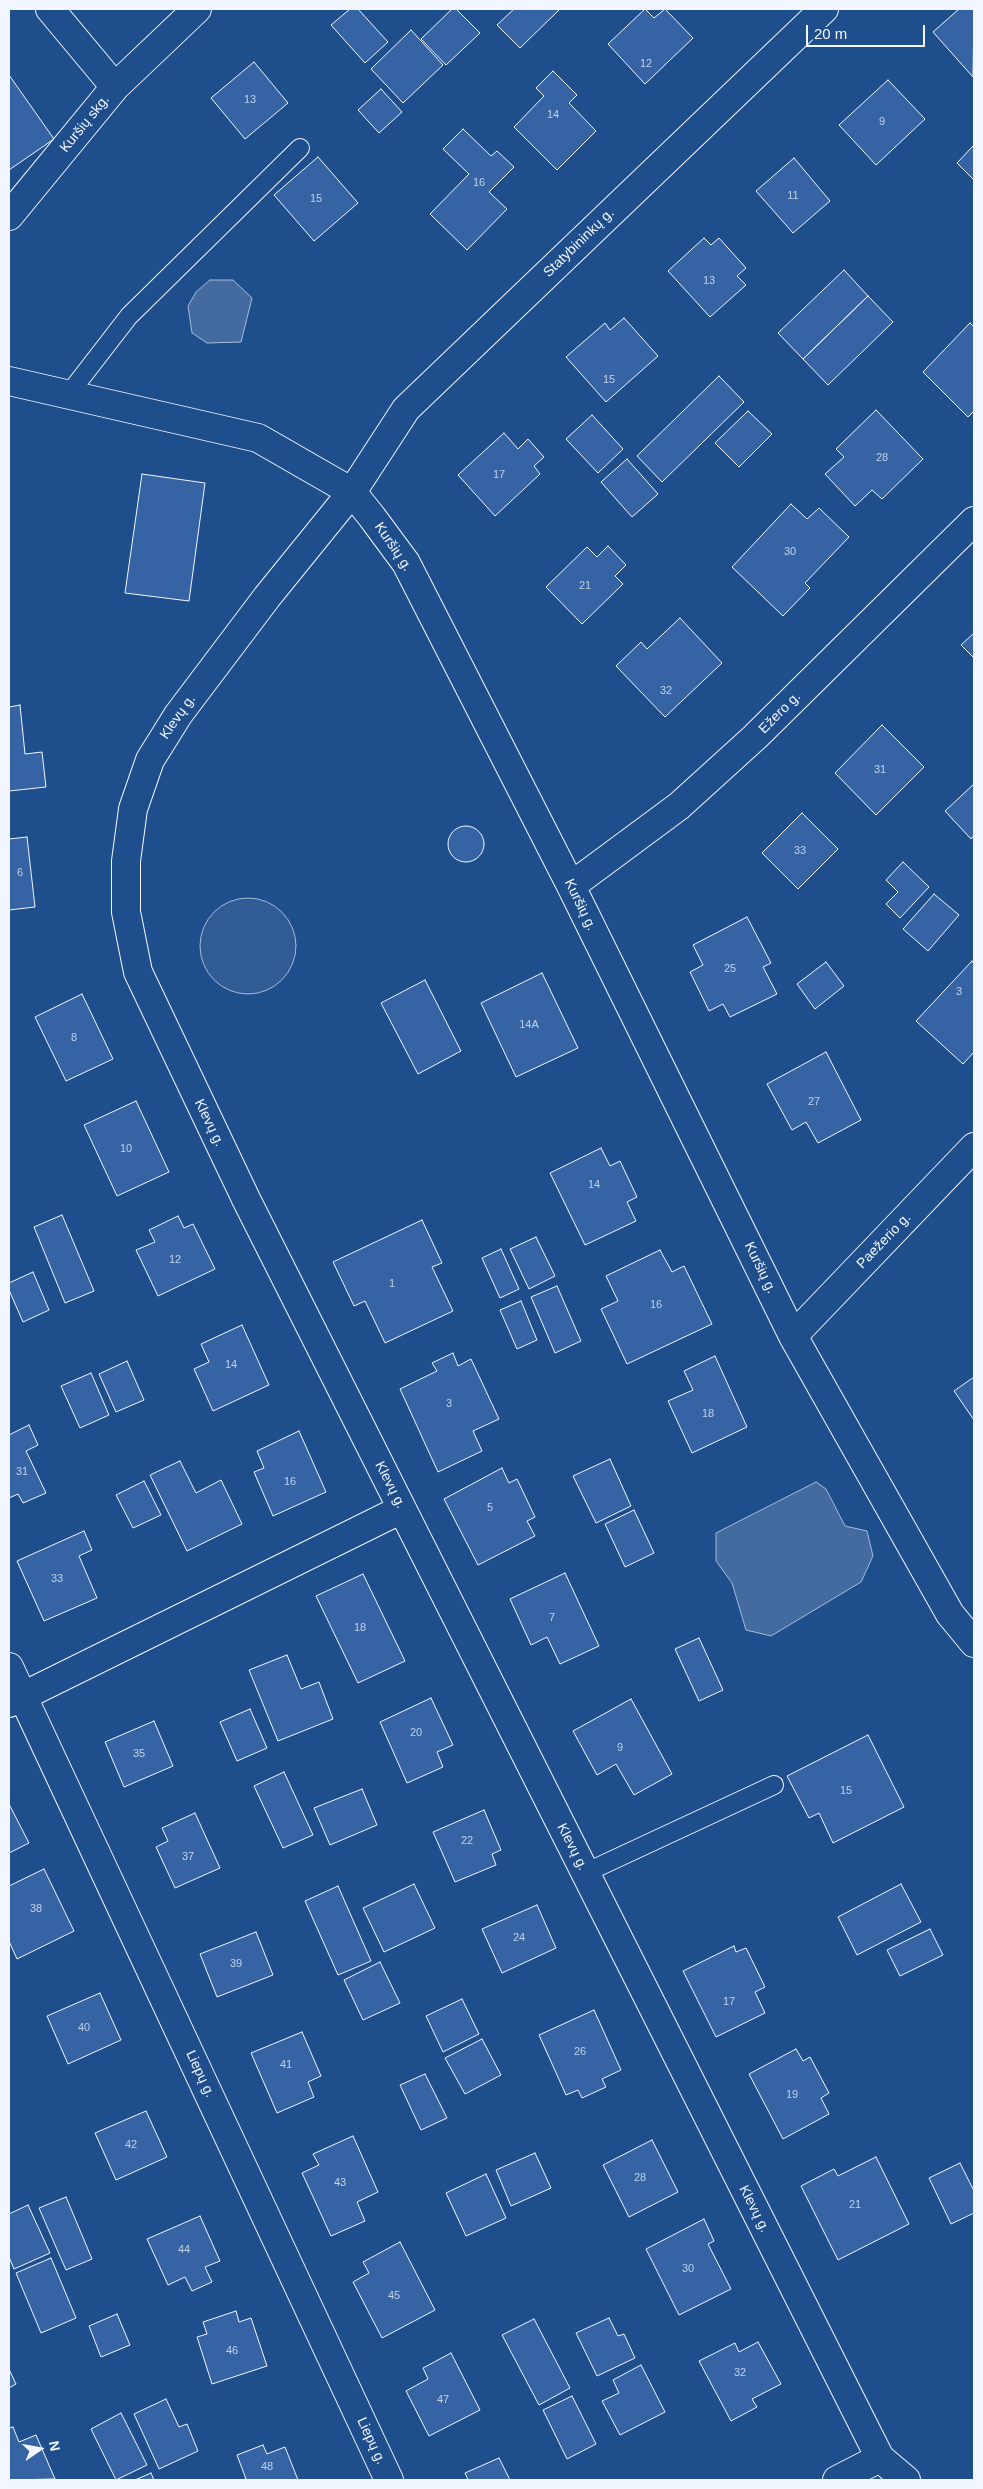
<!DOCTYPE html>
<html>
<head>
<meta charset="utf-8">
<style>
	body { margin:0 }
	#map { position:relative; width:983px; height:2489px; overflow:hidden; background:#1f4e8c; font-family:Arial,sans-serif }
	canvas { display:block }
	.frame { position:absolute; inset:0; border:10px solid #f2f6ff; pointer-events:none }
	.north { position:absolute; left:15px; top:2424px; width:50px; height:50px; -webkit-text-stroke:4px #1f4e8c; paint-order:stroke; rotate:78deg; font-size:14px; font-weight:700; line-height:20px; text-align:center; color:#f2f6ff }
	.north::after { content:''; display:block; margin:auto; width:18px; height:22px; background:#f2f6ff; clip-path:polygon(50% 0,100% 100%,50% 72%,0 100%) }
	.scale { position:absolute; left:806px; top:25px; width:119px; height:22px; box-sizing:border-box; border:2px solid #f2f6ff; border-top:0; padding-left:6px; font-size:15px; line-height:18px; white-space:nowrap; color:#f2f6ff; -webkit-text-stroke:4px #1f4e8c; paint-order:stroke }
</style>
</head>
<body>
<div id="map">
<canvas width="983" height="2489"></canvas>
<div class="frame"></div>
<div class="north">N</div>
<div class="scale">20 m</div>
</div>
<script>
const ctx = document.querySelector('canvas').getContext('2d');
ctx.lineJoin = 'round';
function fillPath(path, color) {
  ctx.fillStyle = color;
  ctx.fill(path, 'evenodd');
}
function poly(rows) {
  const path = new Path2D();
  for (const r of rows) {
    if (r.length === 3) {
      path.moveTo(r[0] + r[2], r[1]);
      path.arc(r[0], r[1], r[2], 0, 2 * Math.PI);
      continue;
    }
    path.moveTo(r[0], r[1]);
    for (let i = 2; i < r.length; i += 2) path.lineTo(r[i], r[i + 1]);
  }
  return path;
}
function stroke(path, color, width, dash) {
  ctx.strokeStyle = color;
  ctx.lineWidth = width;
  ctx.lineCap = dash ? 'butt' : 'round';
  ctx.setLineDash(dash || []);
  ctx.stroke(path);
}
function write(font, color, halo, rows, align = 'center') {
  ctx.font = font + ' Arial,sans-serif';
  ctx.lineWidth = 4;
  ctx.setLineDash([]);
  ctx.textBaseline = 'middle';
  ctx.strokeStyle = halo;
  ctx.fillStyle = color;
  for (const [text, x, y, turn = 0] of rows) {
    ctx.save();
    ctx.translate(x, y);
    ctx.rotate((+turn || 0) * Math.PI / 180);
    ctx.textAlign = isNaN(turn) ? turn : align;
    if (halo) ctx.strokeText(text, 0, 0);
    ctx.fillText(text, 0, 0);
    ctx.restore();
  }
}
const green = poly([
	[248,946,48]
]);
fillPath(green, '#305b95');
stroke(green, '#a8bbd7', 1);
const water = poly([
	[210,280,233,280,252,298,241,342,207,343,192,333,188,306,196,292,210,280],
	[816,1482,826,1489,845,1526,867,1531,873,1556,861,1582,771,1636,746,1630,732,1583,716,1561,716,1533,816,1482]
]);
fillPath(water, '#446ba0');
stroke(water, '#a8bbd7', 1);
const building = poly([
	[350,9,358,9,388,42,365,63,331,25,350,9],
	[452,9,456,9,480,33,446,65,421,39,452,9],
	[514,9,560,9,520,48,497,25,514,9],
	[645,9,654,18,665,9,693,38,645,84,608,44,645,9],
	[959,9,974,9,973,77,933,32,959,9],
	[411,30,443,65,403,103,371,69,411,30],
	[254,62,288,103,245,139,211,98,254,62],
	[553,71,577,95,569,103,596,131,557,170,514,127,544,96,536,88,553,71],
	[9,75,54,139,9,170,9,75],
	[888,80,925,119,876,165,839,125,888,80],
	[381,89,402,112,379,133,358,110,381,89],
	[463,129,491,156,497,151,514,167,489,192,507,209,467,250,430,214,469,174,443,149,463,129],
	[974,145,974,180,957,163,974,145],
	[318,157,358,203,314,241,274,195,318,157],
	[794,158,830,201,793,233,756,191,794,158],
	[704,238,711,245,719,238,746,268,737,276,746,285,710,317,668,271,704,238],
	[844,270,868,296,803,359,778,333,844,270],
	[868,296,893,322,828,385,803,359,868,296],
	[624,318,658,356,606,402,566,357,605,323,610,330,624,318],
	[970,323,974,327,974,411,968,417,923,372,970,323],
	[719,376,744,402,662,482,637,456,719,376],
	[876,410,923,459,882,499,872,490,855,506,825,474,844,457,836,449,876,410],
	[748,411,772,434,739,467,715,443,748,411],
	[592,415,623,449,598,473,566,439,592,415],
	[504,433,518,449,528,439,544,457,534,466,540,474,495,516,458,475,504,433],
	[627,459,658,494,632,517,601,482,627,459],
	[142,474,205,483,189,601,125,593,142,474],
	[791,504,807,519,819,508,849,537,805,583,810,588,783,616,732,567,791,504],
	[608,546,626,565,615,576,623,584,582,624,546,587,587,547,597,557,608,546],
	[680,618,722,663,665,717,616,666,641,642,647,649,680,618],
	[974,633,974,658,961,645,974,633],
	[20,705,25,754,42,752,46,787,9,791,9,707,20,705],
	[882,725,924,767,876,815,835,773,882,725],
	[974,784,974,835,971,839,945,811,974,784],
	[802,813,838,849,798,889,762,853,802,813],
	[466,844,18],
	[27,837,35,907,9,910,9,839,27,837],
	[903,862,929,887,900,918,886,904,898,892,886,880,903,862],
	[934,894,959,915,928,951,903,929,934,894],
	[747,917,771,963,763,967,777,994,730,1017,723,1004,709,1011,690,972,703,965,693,945,747,917],
	[972,961,974,964,974,1052,963,1064,916,1021,972,961],
	[826,962,844,986,815,1009,797,984,826,962],
	[542,973,578,1048,516,1077,481,1003,542,973],
	[425,980,461,1051,418,1074,381,1003,425,980],
	[82,994,113,1059,66,1081,35,1017,82,994],
	[826,1052,861,1120,818,1143,806,1122,792,1130,767,1084,826,1052],
	[136,1101,169,1172,117,1196,84,1125,136,1101],
	[601,1148,610,1166,620,1161,637,1197,627,1202,636,1221,585,1245,550,1173,601,1148],
	[62,1215,94,1291,65,1303,34,1227,62,1215],
	[178,1216,184,1228,193,1224,215,1269,158,1296,136,1250,155,1242,149,1230,178,1216],
	[422,1220,442,1263,432,1267,453,1311,385,1343,365,1301,354,1306,333,1262,422,1220],
	[536,1237,555,1276,529,1289,510,1249,536,1237],
	[501,1249,519,1289,500,1298,482,1258,501,1249],
	[660,1250,672,1272,684,1266,712,1324,627,1364,601,1309,618,1301,606,1276,660,1250],
	[33,1272,49,1310,23,1322,9,1290,9,1283,33,1272],
	[557,1286,581,1341,555,1353,531,1297,557,1286],
	[521,1301,537,1340,517,1349,500,1310,521,1301],
	[242,1325,269,1385,213,1411,194,1369,209,1362,201,1344,242,1325],
	[453,1353,458,1366,471,1359,499,1419,473,1431,482,1451,438,1472,400,1389,437,1371,432,1363,453,1353],
	[715,1356,747,1427,692,1453,668,1401,693,1390,684,1371,715,1356],
	[127,1361,144,1400,116,1412,99,1374,127,1361],
	[91,1373,109,1415,80,1428,61,1386,91,1373],
	[974,1377,974,1420,954,1391,974,1377],
	[29,1425,38,1445,26,1451,46,1493,23,1503,18,1494,9,1498,9,1435,29,1425],
	[299,1431,326,1492,273,1516,254,1472,264,1468,257,1451,299,1431],
	[610,1459,631,1506,596,1523,573,1476,610,1459],
	[180,1461,196,1493,221,1480,242,1524,187,1551,150,1475,180,1461],
	[502,1468,509,1483,517,1479,535,1517,527,1521,535,1536,478,1565,444,1499,502,1468],
	[144,1481,161,1515,133,1528,116,1495,144,1481],
	[634,1510,654,1553,625,1567,605,1524,634,1510],
	[84,1531,92,1550,79,1556,97,1598,44,1621,17,1561,84,1531],
	[565,1573,599,1646,560,1664,547,1637,531,1645,510,1599,565,1573],
	[363,1574,405,1661,358,1683,316,1596,363,1574],
	[699,1638,723,1690,699,1701,675,1649,699,1638],
	[287,1655,301,1689,319,1682,333,1719,278,1741,249,1670,287,1655],
	[431,1698,453,1745,437,1752,443,1767,407,1783,380,1722,431,1698],
	[631,1699,672,1774,634,1795,616,1764,597,1775,573,1731,631,1699],
	[250,1709,267,1748,237,1761,220,1722,250,1709],
	[154,1721,173,1766,124,1787,105,1742,154,1721],
	[868,1735,904,1807,833,1843,819,1813,809,1818,787,1776,868,1735],
	[284,1772,313,1835,283,1848,254,1786,284,1772],
	[362,1789,377,1825,330,1845,314,1808,362,1789],
	[9,1804,29,1843,9,1853,9,1804],
	[484,1810,501,1850,492,1854,496,1865,455,1882,433,1832,484,1810],
	[195,1813,220,1868,175,1888,156,1847,168,1841,162,1828,195,1813],
	[44,1869,74,1931,17,1959,9,1941,9,1886,44,1869],
	[414,1884,435,1928,384,1952,363,1908,414,1884],
	[901,1884,921,1922,857,1955,838,1917,901,1884],
	[338,1886,371,1961,338,1975,305,1901,338,1886],
	[537,1905,556,1948,502,1973,482,1929,537,1905],
	[930,1929,943,1955,900,1976,887,1950,930,1929],
	[256,1932,273,1975,217,1997,200,1954,256,1932],
	[734,1946,736,1952,746,1948,765,1987,755,1992,765,2013,716,2037,683,1971,734,1946],
	[380,1962,400,2003,363,2020,344,1980,380,1962],
	[100,1993,121,2040,68,2064,47,2016,100,1993],
	[462,1999,479,2034,443,2052,426,2016,462,1999],
	[594,2010,621,2070,602,2079,606,2087,582,2098,578,2090,566,2095,539,2035,594,2010],
	[302,2032,321,2076,308,2082,314,2097,277,2113,251,2053,302,2032],
	[482,2039,501,2075,465,2094,445,2058,482,2039],
	[796,2049,803,2061,810,2057,829,2093,821,2098,829,2114,783,2139,749,2074,796,2049],
	[425,2074,447,2118,421,2130,400,2085,425,2074],
	[146,2111,167,2157,116,2180,95,2133,146,2111],
	[353,2136,378,2192,357,2202,365,2221,331,2236,302,2173,319,2165,313,2154,353,2136],
	[652,2140,678,2192,629,2217,603,2165,652,2140],
	[535,2153,551,2188,511,2206,496,2170,535,2153],
	[876,2157,909,2224,838,2260,801,2186,834,2169,838,2176,876,2157],
	[960,2163,974,2191,974,2213,951,2224,929,2178,960,2163],
	[486,2174,506,2218,466,2236,446,2193,486,2174],
	[66,2197,92,2259,66,2270,39,2208,66,2197],
	[28,2205,50,2253,14,2269,9,2257,9,2214,28,2205],
	[200,2216,220,2261,205,2267,212,2282,192,2291,185,2277,168,2285,147,2239,200,2216],
	[704,2219,714,2241,708,2244,731,2289,679,2315,646,2249,704,2219],
	[400,2242,435,2310,382,2338,353,2282,369,2273,363,2262,400,2242],
	[51,2258,76,2318,41,2333,16,2273,51,2258],
	[236,2311,239,2322,251,2318,267,2366,212,2384,197,2337,207,2334,203,2322,236,2311],
	[117,2314,130,2345,101,2357,89,2326,117,2314],
	[609,2318,618,2336,624,2334,635,2358,597,2376,576,2333,609,2318],
	[534,2319,570,2388,539,2405,502,2335,534,2319],
	[758,2342,781,2384,752,2399,757,2407,731,2421,699,2361,735,2343,739,2352,758,2342],
	[451,2353,480,2410,429,2436,406,2391,428,2379,423,2368,451,2353],
	[641,2365,665,2412,620,2435,602,2401,619,2393,613,2380,641,2365],
	[9,2369,16,2384,9,2388,9,2369],
	[572,2396,596,2444,567,2459,543,2410,572,2396],
	[166,2399,179,2427,187,2424,198,2451,159,2469,134,2414,166,2399],
	[121,2413,147,2465,116,2480,91,2429,121,2413],
	[13,2427,19,2442,36,2435,55,2479,9,2480,9,2428,13,2427],
	[263,2445,267,2454,285,2447,298,2480,242,2480,246,2479,237,2455,263,2445],
	[499,2458,510,2480,468,2480,465,2473,499,2458],
	[151,2473,154,2480,135,2480,151,2473]
]);
fillPath(building, '#3563a3');
stroke(building, '#f2f6ff', 1);
const lane = poly([
	[68,395,129,316,300,148],
	[585,1873,774,1785]
]);
const street = poly([
	[824,9,406,409,352,492,267,597,178,715,150,760,133,809,126,861,126,912,138,972,246,1199,880,2458,906,2480],
	[115,87,197,9],
	[9,216,115,87,50,9],
	[9,381,258,438,352,492,372,517,406,563,571,886,793,1336,950,1614,974,1643],
	[571,886,679,806,755,737,974,521],
	[793,1336,974,1147],
	[9,1667,389,2480],
	[9,1703,402,1509],
	[837,2480,880,2458]
]);
stroke(lane, '#f2f6ff', 20);
stroke(street, '#f2f6ff', 30);
stroke(lane, '#1f4e8c', 18);
stroke(street, '#1f4e8c', 28);
write('11px', '#c3d1e8', null, [
	["12",646,64],
	["13",250,100],
	["14",553,115],
	["9",882,122],
	["16",479,183],
	["11",793,196],
	["15",316,199],
	["13",709,281],
	["15",609,380],
	["28",882,458],
	["17",499,475],
	["30",790,552],
	["21",585,586],
	["32",666,691],
	["31",880,770],
	["33",800,851],
	["6",20,873],
	["25",730,969],
	["3",959,992],
	["14A",529,1025],
	["8",74,1038],
	["27",814,1102],
	["10",126,1149],
	["14",594,1185],
	["12",175,1260],
	["1",392,1284],
	["16",656,1305],
	["14",231,1365],
	["3",449,1404],
	["18",708,1414],
	["31",22,1472],
	["16",290,1482],
	["5",490,1508],
	["33",57,1579],
	["7",552,1618],
	["18",360,1628],
	["20",416,1733],
	["9",620,1748],
	["35",139,1754],
	["15",846,1791],
	["22",467,1841],
	["37",188,1857],
	["38",36,1909],
	["24",519,1938],
	["39",236,1964],
	["17",729,2002],
	["40",84,2028],
	["26",580,2052],
	["41",286,2065],
	["19",792,2095],
	["42",131,2145],
	["28",640,2178],
	["43",340,2183],
	["21",855,2205],
	["44",184,2250],
	["30",688,2269],
	["45",394,2296],
	["46",232,2351],
	["32",740,2373],
	["47",443,2400],
	["48",267,2467]
]);
write('14px', '#f2f6ff', '#1f4e8c', [
	["Kuršių skg.",85,124,-51],
	["Statybininkų g.",579,243,-44],
	["Kuršių g.",393,547,56],
	["Ežero g.",780,713,-45],
	["Klevų g.",178,717,-55],
	["Kuršių g.",580,905,64],
	["Klevų g.",209,1123,64],
	["Paežerio g.",884,1241,-46],
	["Kuršių g.",760,1268,64],
	["Klevų g.",390,1485,63],
	["Klevų g.",572,1847,63],
	["Liepų g.",200,2074,65],
	["Klevų g.",754,2209,63],
	["Liepų g.",371,2441,65]
]);
</script>
</body>
</html>
